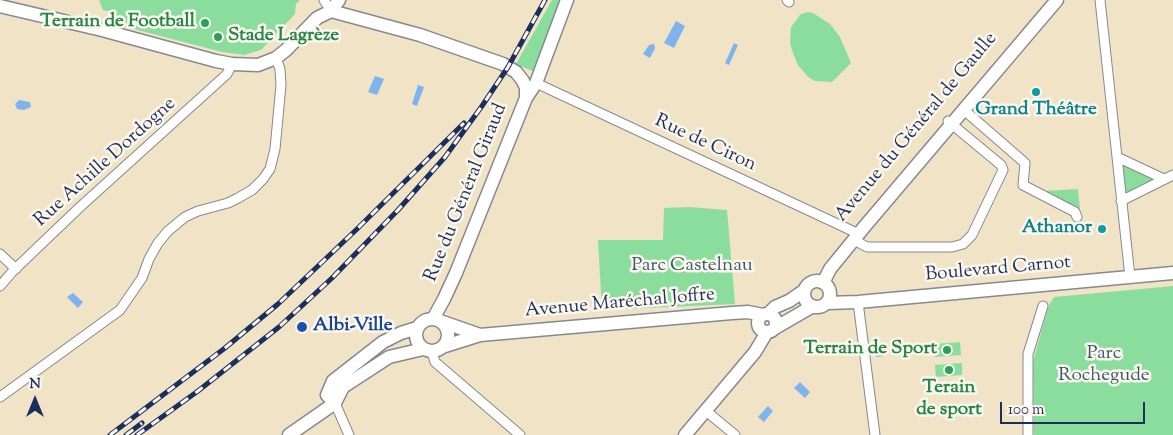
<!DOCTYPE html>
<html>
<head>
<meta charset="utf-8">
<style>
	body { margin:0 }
	#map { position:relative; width:1173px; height:435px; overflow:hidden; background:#f1e3c6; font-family:"Sorts Mill Goudy",serif }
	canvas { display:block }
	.north { position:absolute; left:10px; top:375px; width:50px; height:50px; -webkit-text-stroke:4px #fbf7ec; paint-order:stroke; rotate:0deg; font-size:14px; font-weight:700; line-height:20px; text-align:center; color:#1b2f5e }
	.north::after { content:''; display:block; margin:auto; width:18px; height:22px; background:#1b2f5e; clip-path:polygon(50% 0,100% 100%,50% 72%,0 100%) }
	.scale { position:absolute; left:1000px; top:402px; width:145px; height:22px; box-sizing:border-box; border:2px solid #1b2f5e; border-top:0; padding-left:6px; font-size:15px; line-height:18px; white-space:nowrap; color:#1b2f5e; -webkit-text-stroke:4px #fbf7ec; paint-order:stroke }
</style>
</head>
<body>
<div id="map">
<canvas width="1173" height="435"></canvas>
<div class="north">N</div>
<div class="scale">100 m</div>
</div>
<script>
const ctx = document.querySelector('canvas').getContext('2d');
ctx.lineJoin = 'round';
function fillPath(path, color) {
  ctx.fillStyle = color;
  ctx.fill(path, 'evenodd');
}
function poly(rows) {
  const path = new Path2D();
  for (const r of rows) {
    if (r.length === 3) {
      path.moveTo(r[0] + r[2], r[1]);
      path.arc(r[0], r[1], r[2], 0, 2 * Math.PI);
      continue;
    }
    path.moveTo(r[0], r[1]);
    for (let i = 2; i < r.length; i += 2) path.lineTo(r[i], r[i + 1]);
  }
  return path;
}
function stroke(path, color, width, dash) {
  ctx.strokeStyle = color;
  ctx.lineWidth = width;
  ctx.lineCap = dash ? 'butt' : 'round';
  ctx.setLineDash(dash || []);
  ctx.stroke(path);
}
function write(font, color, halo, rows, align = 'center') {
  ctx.font = font + ' "Sorts Mill Goudy",serif';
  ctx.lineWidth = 5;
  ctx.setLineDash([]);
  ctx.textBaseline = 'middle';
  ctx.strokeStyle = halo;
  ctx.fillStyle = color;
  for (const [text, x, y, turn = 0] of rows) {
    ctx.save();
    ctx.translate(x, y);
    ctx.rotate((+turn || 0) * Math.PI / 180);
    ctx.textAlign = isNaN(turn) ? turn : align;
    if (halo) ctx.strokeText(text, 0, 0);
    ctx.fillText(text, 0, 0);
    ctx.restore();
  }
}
fillPath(poly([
	[99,0,300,0,296,4,295,14,261,50,244,55,222,52,111,23,111,18,108,11,103,10],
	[552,0,561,0,535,72,516,64],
	[808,12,813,13,830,24,840,37,851,63,832,82,815,81,808,77,798,65,793,53,790,43,791,27,801,14],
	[1121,163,1155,180,1125,195],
	[1078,189,1080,209,1045,191],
	[689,207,727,210,735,304,602,310,598,240,663,240,664,208],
	[1173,286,1173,435,1034,435,1033,361,1049,305,1054,297],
	[960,342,961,355,935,357,934,344],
	[962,363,962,375,936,377,935,365]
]), '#8bdd9d');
fillPath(poly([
	[676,21,685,26,674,48,664,43],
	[734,43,738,45,729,65,725,63],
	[654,44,655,48,650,58,643,54,649,45],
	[375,76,384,79,377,95,368,92],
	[418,85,424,87,417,106,412,104],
	[19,100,30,102,31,107,24,110,17,109,15,104],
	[73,293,83,302,78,308,67,297],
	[881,343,884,356,876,357,874,344],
	[800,382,810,392,805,398,794,388],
	[768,406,773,411,764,422,758,417]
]), '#7fb3ed');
const street = poly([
	[324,0,331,11],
	[787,0,789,2],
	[1100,0,1130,277],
	[536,83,859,234],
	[964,110,1025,163,1023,185,1075,212,1077,217],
	[1117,157,1164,179],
	[1121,201,1173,175],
	[854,240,867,247,952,247,963,244,972,235,1003,170,1001,165,948,121],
	[0,254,16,269],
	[0,286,13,271,80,207,227,74,232,64],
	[858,302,875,435],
	[432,352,435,362,520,435],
	[0,397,120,310,142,278,149,259,158,243,168,231,185,217,198,211,228,203,238,198,252,190,263,179,270,169,275,149,281,85,280,69,276,58],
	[335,403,349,435],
	[706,411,735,435],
	[1028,435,1028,354,1043,306]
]);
const secondary = poly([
	[0,6,102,30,216,61,232,64,258,65,276,58,286,50,317,18,331,11,339,0],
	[331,11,420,35,503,64,516,72,523,81,526,88,526,98],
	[817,294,13],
	[823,283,830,269,865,226,1057,0],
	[827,303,858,302,1173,273],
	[768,314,775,307,789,301,805,290],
	[767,323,9],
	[432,335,16],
	[433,319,444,299,456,273,526,98,536,83,567,0],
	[440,321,480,335],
	[775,328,813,306],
	[445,346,480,335,732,313,748,312,763,315],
	[335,403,327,395,333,381,383,342,401,333,417,328],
	[289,435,335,403,343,387,389,357,423,349],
	[685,435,755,352,767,332]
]);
stroke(street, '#868992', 11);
stroke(secondary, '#868992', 15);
stroke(street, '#fff', 9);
stroke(secondary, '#fff', 12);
const rail = poly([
	[110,435,225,348,278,304,357,229,464,123],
	[126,435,142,423],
	[137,435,198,391,279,327,332,278,398,210,445,157,482,106,508,67,545,0]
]);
stroke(rail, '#1b2f5e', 5);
stroke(rail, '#fbf7ec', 3, [9]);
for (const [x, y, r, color] of [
	[205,23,5,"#2e9e5b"],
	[218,37,5,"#2e9e5b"],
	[1036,92,5,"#0f9aa8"],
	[1102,229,5,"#0f9aa8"],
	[302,327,6,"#1a4fb4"],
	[947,350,5,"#2e9e5b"],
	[949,370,5,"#2e9e5b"]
]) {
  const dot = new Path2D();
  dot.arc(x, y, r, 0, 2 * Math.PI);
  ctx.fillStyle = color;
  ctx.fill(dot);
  stroke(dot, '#fbf7ec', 2);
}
write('bold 19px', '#27864d', '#fbf7ec', [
	["Terrain de Football",195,23],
	["Stade Lagrèze",228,37,"left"],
	["Terrain de Sport",937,350],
	["Terain",949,389,"center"],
	["de sport",949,411,"center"]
], 'right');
write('bold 19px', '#0d838f', '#fbf7ec', [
	["Grand Théâtre",1036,111],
	["Athanor",1092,229,"right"]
]);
write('19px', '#1b2f5e', '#fbf7ec', [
	["Avenue du Général de Gaulle",917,128,-50],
	["Rue de Ciron",705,144,25],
	["Rue Achille Dordogne",106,163,-42],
	["Rue du Général Giraud",467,193,-68],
	["Boulevard Carnot",998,270,-5],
	["Avenue Maréchal Joffre",620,304,-5]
]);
write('19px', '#375a6e', '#fbf7ec', [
	["Parc Castelnau",692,267],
	["Parc",1104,355],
	["Rochegude",1104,377]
]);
write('bold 19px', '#164399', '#fbf7ec', [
	["Albi-Ville",313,327]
], 'left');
</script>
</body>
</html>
